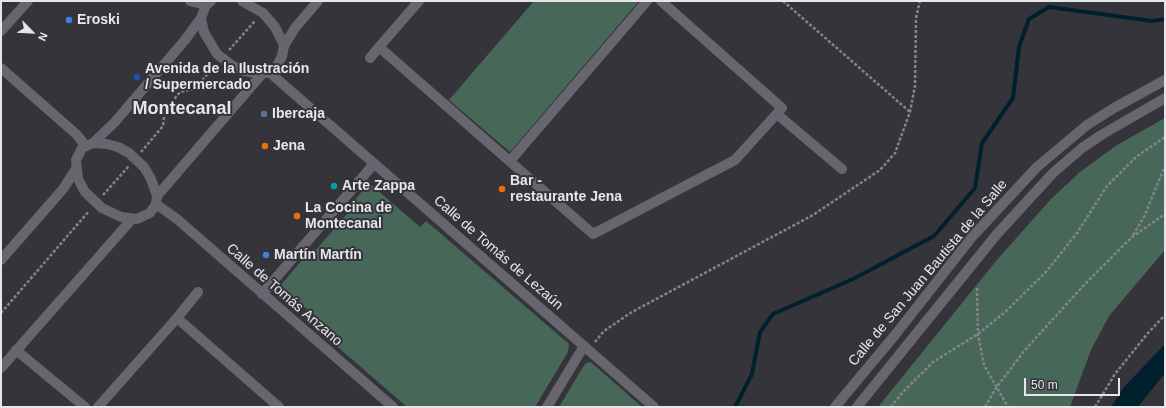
<!DOCTYPE html>
<html>
<head>
<meta charset="utf-8">
<style>
	body { margin:0 }
	#map { position:relative; width:1166px; height:408px; overflow:hidden; background:#35343b; font-family:Arial,sans-serif }
	canvas { display:block }
	.frame { position:absolute; inset:0; border:2px solid #e7e6eb; pointer-events:none }
	.north { position:absolute; left:12px; top:12px; width:40px; height:40px; -webkit-text-stroke:3px #35343b; paint-order:stroke; rotate:114deg; font-size:11px; font-weight:700; line-height:16px; text-align:center; color:#e7e6eb }
	.north::after { content:''; display:block; margin:auto; width:14px; height:18px; background:#e7e6eb; clip-path:polygon(50% 0,100% 100%,50% 72%,0 100%) }
	.scale { position:absolute; left:1024px; top:378px; width:96px; height:18px; box-sizing:border-box; border:2px solid #e7e6eb; border-top:0; padding-left:5px; font-size:12px; line-height:14px; white-space:nowrap; color:#e7e6eb; -webkit-text-stroke:3px #35343b; paint-order:stroke }
</style>
</head>
<body>
<div id="map">
<canvas width="1166" height="408"></canvas>
<div class="frame"></div>
<div class="north">N</div>
<div class="scale">50 m</div>
</div>
<script>
const ctx = document.querySelector('canvas').getContext('2d');
ctx.lineJoin = 'round';
function fillPath(path, color) {
  ctx.fillStyle = color;
  ctx.fill(path, 'evenodd');
}
function poly(rows) {
  const path = new Path2D();
  for (const r of rows) {
    path.moveTo(r[0], r[1]);
    for (let i = 2; i < r.length; i += 2) path.lineTo(r[i], r[i + 1]);
  }
  return path;
}
function stroke(path, color, width, dash) {
  ctx.strokeStyle = color;
  ctx.lineWidth = width;
  ctx.lineCap = dash ? 'butt' : 'round';
  ctx.setLineDash(dash || []);
  ctx.stroke(path);
}
function write(font, color, halo, rows, align = 'center') {
  ctx.font = font + ' Arial,sans-serif';
  ctx.lineWidth = 4;
  ctx.setLineDash([]);
  ctx.textBaseline = 'middle';
  ctx.strokeStyle = halo;
  ctx.fillStyle = color;
  for (const [text, x, y, turn = 0] of rows) {
    ctx.save();
    ctx.translate(x, y);
    ctx.rotate((+turn || 0) * Math.PI / 180);
    ctx.textAlign = isNaN(turn) ? turn : align;
    if (halo) ctx.strokeText(text, 0, 0);
    ctx.fillText(text, 0, 0);
    ctx.restore();
  }
}
fillPath(poly([
	[534,1,639,1,510,152,449,100],
	[1165,118,1165,250,1109,316,1091,350,1070,407,878,407,996,261,1051,199,1080,172,1117,145],
	[369,183,420,227,426,221,569,344,568,352,535,407,407,407,325,336,330,329,280,286,302,260,308,259,347,214,347,209],
	[589,362,592,363,642,407,559,407,583,367,586,363]
]), '#476858');
fillPath(poly([
	[1165,344,1165,373,1138,407,1111,407,1124,387]
]), '#00202e');
stroke(poly([
	[735,407,752,374,760,332,773,314,853,279,934,236,975,188,982,143,1013,98,1019,47,1029,19,1049,7,1152,21,1165,19]
]), '#00202e', 4);
stroke(poly([
	[783,1,910,112],
	[229,50,255,21],
	[141,152,163,126,165,110,180,92,194,89,215,66],
	[103,195,129,166],
	[1133,235,1144,217,1165,166],
	[977,288,978,334,984,365,1008,407],
	[1,313,89,211],
	[595,342,604,331,632,312,813,215,880,170,895,153,910,112,915,86,916,18,920,1],
	[891,407,902,393,933,362,978,334,1005,312,1046,272,1077,233,1107,186,1136,157,1165,137],
	[985,407,996,388,1025,350,1084,285,1132,237,1165,214],
	[1095,407,1115,374,1148,333,1165,315]
]), '#85848a', 2.5, [3, 2]);
stroke(poly([
	[190,1,206,5],
	[419,1,379,47,593,234,735,160,782,108,661,1],
	[1,31,28,1],
	[370,58,379,47],
	[1,68,76,134,86,146],
	[778,115,842,169],
	[510,161,647,1],
	[262,294,373,165],
	[177,318,198,292],
	[16,350,85,407],
	[98,407,177,318,279,407],
	[547,407,584,346]
]), '#67666e', 10);
stroke(poly([
	[211,1,206,5,201,18,204,32,217,54,233,66,244,71,262,74,269,72,277,66,282,56,284,46,282,41,275,27,263,13,242,1],
	[284,46,295,28,318,1],
	[269,72,654,407],
	[93,143,107,144,118,147,129,153,144,167,151,179,157,196,156,204,150,213,137,219,121,217,102,208,85,192,78,179,76,160,82,148,93,143],
	[93,143,114,123,185,40,201,18],
	[157,196,262,74],
	[156,204,177,219,393,407],
	[1,260,63,189,76,169],
	[1,368,132,219]
]), '#67666e', 10);
stroke(poly([
	[835,407,895,335,972,237,1037,167,1087,125,1114,108,1165,80],
	[857,407,997,234,1053,173,1082,148,1103,134,1165,98]
]), '#67666e', 10);
for (const [x, y, r, color] of [
	[69,20,4,"#3f7fe0"],
	[137,77,4,"#1a4fb4"],
	[264,114,4,"#5c6f8a"],
	[265,146,4,"#e8710a"],
	[334,186,4,"#0f9aa8"],
	[502,189,4,"#e8710a"],
	[297,216,4,"#e8710a"],
	[266,255,4,"#3f7fe0"]
]) {
  const dot = new Path2D();
  dot.arc(x, y, r, 0, 2 * Math.PI);
  ctx.fillStyle = color;
  ctx.fill(dot);
  stroke(dot, '#35343b', 1.5);
}
write('bold 14px', '#e7e6eb', '#35343b', [
	["Eroski",77,20],
	["Avenida de la Ilustración",145,69],
	["/ Supermercado",145,85],
	["Ibercaja",272,114],
	["Jena",273,146],
	["Bar -",510,181],
	["restaurante Jena",510,197],
	["Arte Zappa",342,186],
	["La Cocina de",305,208],
	["Montecanal",305,224],
	["Martín Martín",274,255]
], 'left');
write('14px', '#e7e6eb', '#35343b', [
	["Calle de Tomás de Lezaún",498,253,41],
	["Calle de San Juan Bautista de la Salle",928,273,-50],
	["Calle de Tomás Anzano",284,295,41]
]);
write('bold 18px', '#e7e6eb', '#35343b', [
	["Montecanal",182,109]
]);
</script>
</body>
</html>
